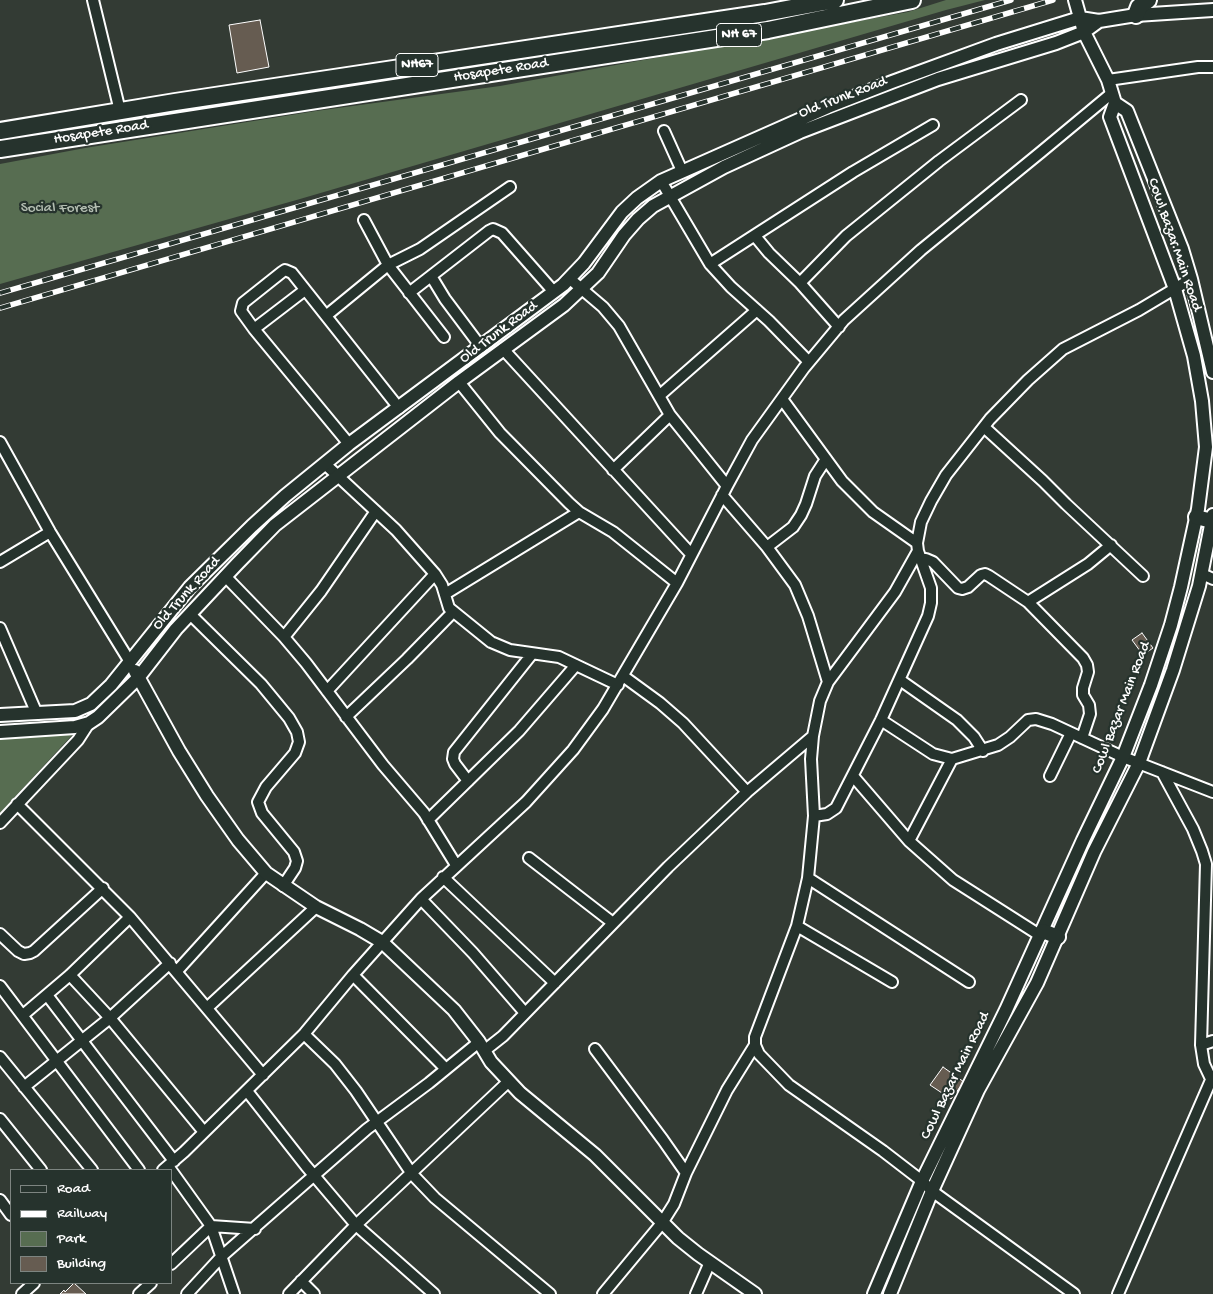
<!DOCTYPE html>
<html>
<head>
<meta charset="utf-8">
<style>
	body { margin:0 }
	#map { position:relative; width:1213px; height:1294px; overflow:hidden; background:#333b34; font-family:"Gochi Hand",sans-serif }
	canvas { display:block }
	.legend { position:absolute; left:10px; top:1169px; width:162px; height:115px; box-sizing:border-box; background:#26332d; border:1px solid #7d8581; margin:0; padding:6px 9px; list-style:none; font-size:15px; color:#fff }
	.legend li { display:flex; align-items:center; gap:10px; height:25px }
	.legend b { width:25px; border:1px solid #7d8581 }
</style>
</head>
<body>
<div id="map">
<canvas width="1213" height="1294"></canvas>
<ul class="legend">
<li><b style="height:6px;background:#26332d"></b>Road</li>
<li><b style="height:6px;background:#fff"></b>Railway</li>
<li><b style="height:14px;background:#576d51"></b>Park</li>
<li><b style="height:14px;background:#665c51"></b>Building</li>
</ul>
</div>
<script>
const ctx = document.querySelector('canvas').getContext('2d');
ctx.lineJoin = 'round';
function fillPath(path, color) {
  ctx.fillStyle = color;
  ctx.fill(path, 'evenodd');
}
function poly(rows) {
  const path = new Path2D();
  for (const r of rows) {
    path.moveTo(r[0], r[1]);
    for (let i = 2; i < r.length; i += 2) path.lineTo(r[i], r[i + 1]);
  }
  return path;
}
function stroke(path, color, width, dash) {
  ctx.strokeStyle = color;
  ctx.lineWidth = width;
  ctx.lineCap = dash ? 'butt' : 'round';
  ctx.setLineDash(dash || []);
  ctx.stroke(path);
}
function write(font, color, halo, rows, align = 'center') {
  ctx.font = font + ' "Gochi Hand",sans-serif';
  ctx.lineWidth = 4.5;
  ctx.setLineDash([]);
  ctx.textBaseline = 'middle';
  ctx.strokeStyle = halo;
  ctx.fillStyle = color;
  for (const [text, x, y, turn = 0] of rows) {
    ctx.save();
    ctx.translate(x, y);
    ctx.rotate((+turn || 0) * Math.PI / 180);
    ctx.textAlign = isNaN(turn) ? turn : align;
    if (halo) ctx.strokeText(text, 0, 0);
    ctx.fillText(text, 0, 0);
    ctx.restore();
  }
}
fillPath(poly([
	[946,0,985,0,946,10,300,199,0,284,0,164,85,148,316,111,500,86,908,12],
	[75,732,0,813,0,738]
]), '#576d51');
const building = poly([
	[260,20,269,67,237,73,229,25,260,20],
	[1142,633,1153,648,1143,655,1132,640,1142,633],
	[943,1067,964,1082,951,1099,930,1085,943,1067],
	[74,1283,86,1294,60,1294,64,1290,65,1292,74,1283]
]);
fillPath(building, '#665c51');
stroke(building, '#fff', 1);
const minor = poly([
	[93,0,120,111],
	[1108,80,1198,67,1213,67],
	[664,131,682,171],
	[661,181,710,264,731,287,769,321,809,362],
	[364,220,388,265,444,337],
	[755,236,769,253,800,283,839,327],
	[710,264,853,172,933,125],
	[431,276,445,299,481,347],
	[570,279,603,307,619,326,670,415,727,486],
	[800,283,846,236,939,161,1021,100],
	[409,293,489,231,493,229,502,233,554,292],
	[327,315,388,265,420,249,510,187],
	[254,329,305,290],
	[503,349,691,554],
	[459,382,500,433,569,503,579,512,613,532,677,583],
	[659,396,757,310],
	[782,399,842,481,873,512,917,543],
	[984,427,1043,481,1066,504,1143,576],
	[0,442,50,532,130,662],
	[349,444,254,329,241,311,243,303,282,272,285,270,292,273,399,408],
	[325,464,396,530,435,574,442,585,449,608,491,642,510,650,559,657,618,685],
	[613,470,670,415],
	[722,495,767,547,795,585,808,616,828,682],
	[767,547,793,527,801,515,806,504,815,476,826,459],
	[920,559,926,559,933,562,958,588,962,589,968,587,981,575,985,574,989,576,1028,602,1083,658,1087,665,1088,672,1083,688,1083,695,1089,705,1090,714,1082,738],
	[0,562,50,532],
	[1202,574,1213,579],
	[225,576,284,637,306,663,383,765,424,813,456,865],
	[445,594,579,512],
	[1028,602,1088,564,1111,545],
	[190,614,261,684,289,718,297,732,299,742,295,753,266,787,258,802,262,813,294,852,297,861,295,868,283,886],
	[0,628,37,714],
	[284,637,321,591,376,511],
	[623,676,660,703,683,723,747,792],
	[900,680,957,720,974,737,983,751],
	[327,691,435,574],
	[346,717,407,659,453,612],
	[881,720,933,754,952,759,998,745,1010,737,1028,720,1036,719,1052,724,1123,757,1213,792],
	[1162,772,1193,829,1202,851,1206,864,1201,1045,1204,1064,1213,1083],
	[853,776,909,841,953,880,1041,936],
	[1050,776,1071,733],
	[468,781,455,764,453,759,454,752,532,654],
	[17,804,130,917,263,1075],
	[814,816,827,814,836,808,881,720,928,616,931,603,931,588,918,551],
	[428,820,519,731,576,665],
	[0,823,78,740,89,723],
	[909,841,952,759],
	[529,858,613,923],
	[443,877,555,983],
	[808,878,969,982],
	[421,899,473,953,525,1013],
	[797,926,892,982],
	[0,934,18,951,24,954,30,953,34,951,103,888],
	[177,971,266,873],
	[70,975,110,1018,204,1132],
	[353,975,446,1069],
	[0,986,139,1170],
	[47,995,174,1161],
	[207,1008,316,907],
	[23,1015,70,975,130,917],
	[304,1034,335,1064,356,1091,412,1174,435,1198,550,1294],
	[1201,1045,1213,1041],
	[595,1049,663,1140,686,1173],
	[484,1051,503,1036,668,867,747,792,813,736],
	[0,1057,92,1170],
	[24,1087,110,1018,170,963],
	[247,1091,306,1166,356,1225,434,1294],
	[0,1119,41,1170],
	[168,1166,211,1226,234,1294],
	[163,1170,184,1152,304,1034,353,975,421,899,526,802,573,750,603,709,677,583,727,486,752,440,804,368,844,320,921,250,1041,152,1112,93],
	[0,1200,11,1215],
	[171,1264,211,1226,255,1229],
	[301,1281,314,1294],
	[22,1294,34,1283],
	[139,1294,151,1283],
	[187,1294,222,1256,367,1129,429,1083,479,1042],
	[289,1294,356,1225,509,1081],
	[603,1294,662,1223,674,1204,686,1173,727,1090,755,1045],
	[696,1294,710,1262],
	[1074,1294,932,1191,922,1181,883,1151,789,1085,759,1054,755,1045,755,1037,797,926,808,878,814,816,811,759,813,736,820,701,828,682,895,592,918,551,917,543,921,522,931,501,946,475,990,419,1028,380,1063,349,1139,310,1191,279],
	[1118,1294,1211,1080]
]);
const tertiary = poly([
	[1075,0,1084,32,1108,80,1115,103,1127,111,1182,249,1191,279,1213,372],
	[135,671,179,751,207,796,238,840,266,873,316,907,360,929,382,942,454,1010,479,1042,491,1062,520,1093,595,1155,678,1238,698,1254,755,1294],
	[0,715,75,711,91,704,111,685,190,587,252,526,285,496,349,444,563,285,584,263,622,212,637,198,661,181,828,107,892,82,996,44,1080,18,1099,21],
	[0,732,75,727,89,723,98,717,138,678,176,629,237,564,275,525,459,382,564,305,598,273,624,235,638,219,653,206,724,167,800,132,938,79,1056,43,1084,32,1099,21,1136,15,1213,10],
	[874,1294,922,1181,1006,1010,1083,840,1123,757,1151,685,1171,625,1181,587,1198,509,1206,447,1202,401,1194,356,1175,289,1110,117,1115,103],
	[890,1294,932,1191,978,1090,1037,983,1094,852,1139,763,1173,670,1199,586,1213,515]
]);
const secondary = poly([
	[1196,517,1212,521],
	[1043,931,1058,937]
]);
const trunk = poly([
	[1136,15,1139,7,1148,0],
	[0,131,175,102,765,13,835,0],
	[0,149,768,30,912,0]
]);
stroke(minor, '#fff', 14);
stroke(tertiary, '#fff', 16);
stroke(secondary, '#fff', 18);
stroke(trunk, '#fff', 20);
stroke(minor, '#26332d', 10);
stroke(tertiary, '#26332d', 12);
stroke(secondary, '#26332d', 14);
stroke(trunk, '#26332d', 16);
const rail = poly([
	[0,293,1011,0],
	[0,308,1053,0]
]);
stroke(rail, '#fff', 5.5);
stroke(rail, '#26332d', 4, [11]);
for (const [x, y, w] of [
	[739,35,45],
	[417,65,42]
]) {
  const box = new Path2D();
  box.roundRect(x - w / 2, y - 11.5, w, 23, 4);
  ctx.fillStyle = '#26332d';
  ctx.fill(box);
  stroke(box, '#fff', 1);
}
write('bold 14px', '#fff', null, [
	["NH 67",739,35],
	["NH67",417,65]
]);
write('15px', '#fff', '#26332d', [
	["Hosapete Road",501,71,-9],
	["Old Trunk Road",843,98,-21],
	["Hosapete Road",101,133,-9],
	["Cowl Bazar Main Road",1174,245,71],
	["Old Trunk Road",499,333,-37],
	["Old Trunk Road",187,594,-48],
	["Cowl Bazar Main Road",1122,708,-69],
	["Cowl Bazar Main Road",956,1076,-64]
]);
write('15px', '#b3bdb1', '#26332d', [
	["Social Forest",60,209]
]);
</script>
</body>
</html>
